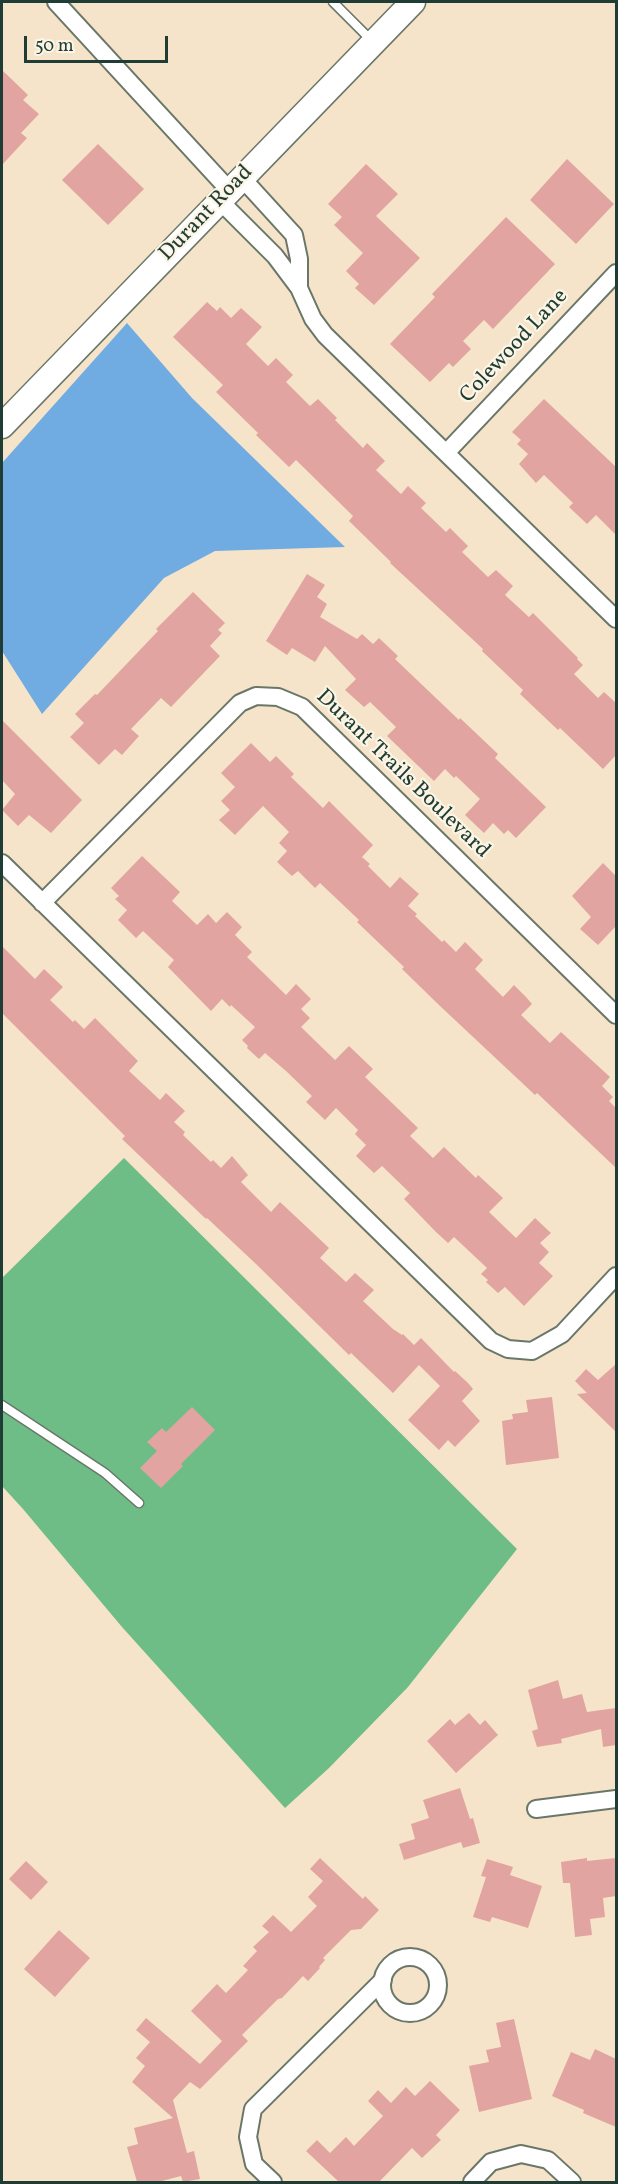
<!DOCTYPE html>
<html>
<head>
<meta charset="utf-8">
<style>
	body { margin:0 }
	#map { position:relative; width:618px; height:2184px; overflow:hidden; background:#f6e4ca; font-family:Vollkorn,serif }
	canvas { display:block }
	.frame { position:absolute; inset:0; border:3px solid #1f3d34; pointer-events:none }
	.scale { position:absolute; left:24px; top:36px; width:144px; height:27px; box-sizing:border-box; border:3px solid #1f3d34; border-top:0; padding-left:8px; font-size:18px; line-height:21px; white-space:nowrap; color:#1f3d34; -webkit-text-stroke:4px #fcf5e5; paint-order:stroke }
</style>
</head>
<body>
<div id="map">
<canvas width="618" height="2184"></canvas>
<div class="frame"></div>
<div class="scale">50 m</div>
</div>
<script>
const ctx = document.querySelector('canvas').getContext('2d');
ctx.lineJoin = 'round';
function fillPath(path, color) {
  ctx.fillStyle = color;
  ctx.fill(path, 'evenodd');
}
function poly(rows) {
  const path = new Path2D();
  for (const r of rows) {
    if (r.length === 3) {
      path.moveTo(r[0] + r[2], r[1]);
      path.arc(r[0], r[1], r[2], 0, 2 * Math.PI);
      continue;
    }
    path.moveTo(r[0], r[1]);
    for (let i = 2; i < r.length; i += 2) path.lineTo(r[i], r[i + 1]);
  }
  return path;
}
function stroke(path, color, width, dash) {
  ctx.strokeStyle = color;
  ctx.lineWidth = width;
  ctx.lineCap = dash ? 'butt' : 'round';
  ctx.setLineDash(dash || []);
  ctx.stroke(path);
}
function write(font, color, halo, rows, align = 'center') {
  ctx.font = font + ' Vollkorn,serif';
  ctx.lineWidth = 4.5;
  ctx.setLineDash([]);
  ctx.textBaseline = 'middle';
  ctx.strokeStyle = halo;
  ctx.fillStyle = color;
  for (const [text, x, y, turn = 0] of rows) {
    ctx.save();
    ctx.translate(x, y);
    ctx.rotate((+turn || 0) * Math.PI / 180);
    ctx.textAlign = isNaN(turn) ? turn : align;
    if (halo) ctx.strokeText(text, 0, 0);
    ctx.fillText(text, 0, 0);
    ctx.restore();
  }
}
fillPath(poly([
	[124,1158,517,1549,408,1687,329,1768,285,1808,122,1627,23,1509,2,1486,2,1278]
]), '#6ebd87');
fillPath(poly([
	[127,323,192,398,345,547,215,551,164,578,42,714,2,651,2,463]
]), '#70ace1');
fillPath(poly([
	[2,70,28,95,23,100,39,114,21,133,27,138,2,165],
	[98,144,144,189,108,225,62,180],
	[567,159,614,204,576,244,530,200],
	[366,164,398,194,376,216,420,258,374,305,355,288,359,284,346,271,363,253,334,225,342,217,328,204],
	[506,217,555,264,493,329,484,320,463,341,471,349,453,367,449,363,430,382,390,344,435,297,432,294],
	[207,302,217,311,220,307,231,318,241,308,262,327,246,344,268,366,276,358,293,375,286,382,310,406,318,399,337,418,335,420,363,448,367,443,385,461,376,470,401,494,408,486,426,503,421,508,446,532,450,528,468,546,462,552,488,577,496,570,513,586,505,595,529,617,533,613,578,658,577,659,583,665,574,674,598,698,604,692,616,703,616,755,603,769,560,728,558,730,520,694,523,690,482,651,483,649,390,563,391,562,349,521,353,516,296,460,289,467,256,435,258,433,216,392,223,385,173,337],
	[544,399,616,467,616,535,596,515,587,524,569,507,573,503,544,475,536,483,519,464,528,454,517,444,521,440,512,432],
	[307,574,325,585,317,597,327,604,320,617,357,639,362,634,373,644,379,638,398,656,395,659,459,720,460,718,498,754,495,758,546,807,516,838,508,830,504,834,493,823,484,833,465,815,480,799,456,776,454,778,445,769,434,781,387,736,396,727,370,702,364,707,345,690,356,679,325,646,315,662,292,648,287,655,266,641],
	[193,592,225,623,218,630,222,633,210,646,220,656,171,707,161,698,131,729,139,736,122,755,115,749,99,765,70,737,84,723,75,714,95,694,97,695,158,631,156,629],
	[2,720,82,800,51,833,29,815,18,826,2,810,15,794,2,780],
	[251,743,270,762,276,756,294,774,291,777,323,808,329,801,373,845,362,857,370,864,368,866,390,888,400,877,419,894,408,906,417,914,415,916,442,942,444,940,456,952,465,942,483,960,475,969,503,997,514,985,526,997,532,1004,521,1015,550,1043,561,1032,610,1077,602,1086,613,1097,609,1101,616,1108,616,1168,537,1093,535,1095,440,1006,402,969,404,967,357,922,359,920,320,883,315,888,298,871,292,876,277,862,287,851,279,843,289,832,263,806,235,835,219,820,230,810,221,801,235,787,221,773],
	[142,856,180,892,172,901,197,925,208,914,216,923,227,912,242,927,235,935,252,952,247,957,286,995,296,984,311,999,301,1009,310,1018,301,1027,335,1060,349,1046,373,1069,365,1077,418,1128,410,1136,433,1158,444,1147,476,1178,478,1175,503,1198,489,1212,516,1238,535,1218,551,1233,540,1243,549,1252,539,1263,553,1276,524,1306,505,1287,498,1293,486,1282,488,1280,481,1274,487,1268,454,1237,448,1243,436,1232,404,1199,410,1193,382,1166,374,1173,356,1156,366,1145,355,1134,358,1130,336,1108,325,1120,306,1102,312,1096,286,1071,265,1053,259,1059,247,1048,248,1046,242,1040,255,1027,231,1005,230,1007,222,999,211,1011,168,967,174,960,143,931,136,938,118,920,127,910,115,899,119,896,111,888],
	[603,863,616,876,616,926,598,945,580,929,591,917,572,896],
	[2,946,35,979,44,969,63,987,50,1000,73,1022,75,1020,84,1029,95,1018,138,1061,129,1071,160,1100,166,1093,185,1111,174,1122,185,1132,183,1135,211,1162,213,1160,221,1168,232,1156,248,1175,241,1182,271,1212,280,1202,311,1231,329,1248,320,1258,346,1282,355,1273,374,1290,363,1301,393,1329,402,1335,403,1334,414,1345,421,1338,454,1372,455,1371,468,1383,473,1389,462,1401,480,1421,455,1447,448,1440,439,1450,408,1420,440,1386,419,1365,393,1393,351,1353,349,1355,256,1264,207,1218,206,1219,122,1139,125,1136,2,1013],
	[616,1364,616,1432,577,1394,587,1393,575,1381,586,1369,598,1380],
	[552,1397,559,1458,506,1465,502,1421,513,1419,512,1414,528,1412,526,1400],
	[192,1407,215,1430,181,1464,183,1466,161,1488,140,1468,157,1451,147,1442,162,1428,166,1432],
	[558,1680,563,1699,582,1694,587,1712,616,1708,616,1745,603,1747,601,1729,561,1739,562,1743,537,1747,532,1731,538,1729,528,1690],
	[469,1713,480,1725,485,1720,498,1735,456,1773,427,1741,450,1719,455,1725],
	[460,1788,470,1819,473,1818,480,1843,463,1848,461,1842,404,1860,399,1844,415,1839,411,1824,429,1818,423,1800],
	[320,1858,363,1899,365,1896,379,1910,361,1929,351,1930,323,1958,325,1960,319,1967,320,1968,308,1981,303,1976,282,1998,278,1999,242,2035,248,2041,200,2089,190,2082,173,2100,187,2153,194,2151,200,2179,183,2182,181,2176,158,2182,137,2182,127,2147,138,2144,134,2128,173,2118,132,2082,145,2066,136,2058,150,2042,136,2030,146,2018,200,2064,222,2041,191,2011,217,1984,226,1993,248,1970,243,1966,257,1951,253,1947,269,1932,262,1926,273,1915,291,1932,317,1906,308,1897,323,1881,310,1869],
	[587,1858,587,1861,616,1858,616,1896,603,1898,605,1917,590,1919,592,1935,575,1937,570,1883,563,1883,561,1862],
	[487,1859,513,1867,510,1875,542,1886,528,1928,492,1917,490,1922,473,1917,486,1877,481,1876],
	[26,1861,48,1882,31,1900,9,1879],
	[59,1930,90,1958,55,1997,24,1969],
	[514,2019,532,2099,479,2112,469,2066,489,2062,486,2050,501,2047,496,2023],
	[595,2049,616,2059,616,2127,583,2113,584,2110,552,2096,571,2052,590,2060],
	[430,2081,460,2110,436,2135,441,2140,422,2158,412,2148,379,2182,339,2182,306,2151,317,2140,330,2153,346,2137,354,2146,383,2116,368,2101,378,2090,391,2103,406,2087,415,2096]
]), '#e1a4a0');
const lane = poly([
	[333,2,373,42],
	[2,1405,105,1473,139,1503]
]);
const street = poly([
	[56,2,230,191],
	[242,178,294,235,299,259,299,288],
	[220,201,275,256,299,288,313,319,325,335,616,619],
	[446,453,616,273],
	[2,863,491,1341,508,1349,532,1351,562,1334,616,1276],
	[42,903,240,703,256,696,278,697,302,707,616,1015],
	[536,1809,616,1799],
	[410,1985,28],
	[273,2182,254,2164,248,2137,253,2109,383,1980],
	[472,2182,491,2162,521,2154,548,2160,572,2182]
]);
const secondary = poly([
	[2,426,413,2]
]);
stroke(lane, '#6a7768', 11);
stroke(street, '#6a7768', 20);
stroke(secondary, '#6a7768', 27);
stroke(lane, '#fff', 8);
stroke(street, '#fff', 16);
stroke(secondary, '#fff', 24);
write('22px', '#1f3d34', '#fcf5e5', [
	["Durant Road",207,214,-46],
	["Colewood Lane",515,347,-47],
	["Durant Trails Boulevard",402,775,44]
]);
</script>
</body>
</html>
